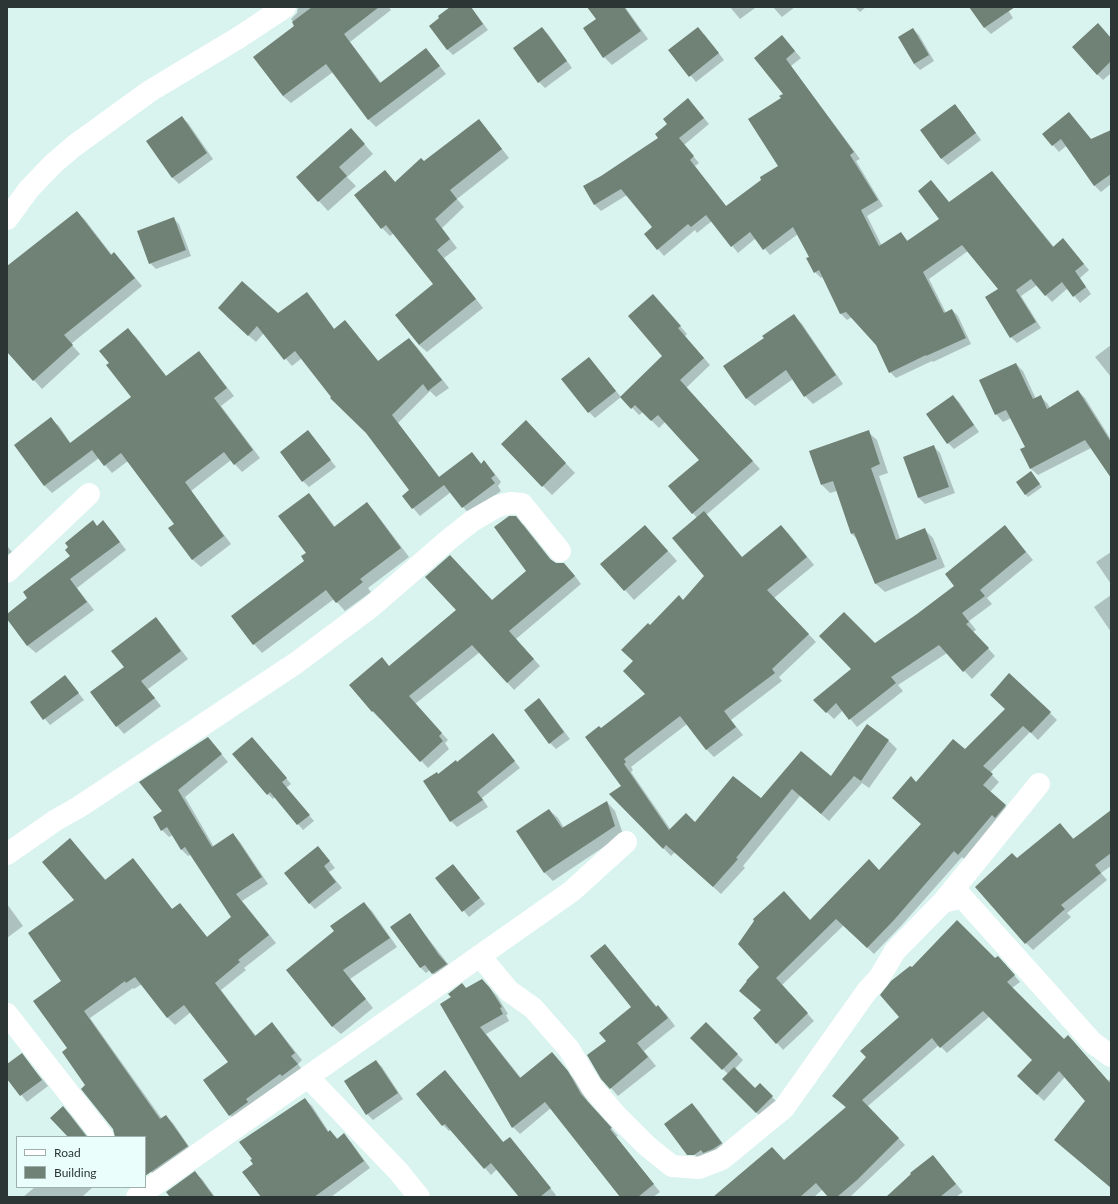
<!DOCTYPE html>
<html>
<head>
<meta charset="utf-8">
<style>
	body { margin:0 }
	#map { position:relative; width:1118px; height:1204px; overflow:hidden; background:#d9f3ef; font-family:Lato,sans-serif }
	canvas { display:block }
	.frame { position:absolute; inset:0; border:8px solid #2c3635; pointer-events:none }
	.legend { position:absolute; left:16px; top:1136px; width:130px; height:52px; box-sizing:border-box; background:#eafffc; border:1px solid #9eafac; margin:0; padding:5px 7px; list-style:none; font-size:12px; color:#2c3635 }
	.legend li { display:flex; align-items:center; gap:8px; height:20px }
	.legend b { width:20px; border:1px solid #9eafac }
</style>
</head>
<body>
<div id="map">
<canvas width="1118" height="1204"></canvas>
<div class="frame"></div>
<ul class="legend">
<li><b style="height:5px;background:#fff"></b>Road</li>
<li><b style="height:11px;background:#708175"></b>Building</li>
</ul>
</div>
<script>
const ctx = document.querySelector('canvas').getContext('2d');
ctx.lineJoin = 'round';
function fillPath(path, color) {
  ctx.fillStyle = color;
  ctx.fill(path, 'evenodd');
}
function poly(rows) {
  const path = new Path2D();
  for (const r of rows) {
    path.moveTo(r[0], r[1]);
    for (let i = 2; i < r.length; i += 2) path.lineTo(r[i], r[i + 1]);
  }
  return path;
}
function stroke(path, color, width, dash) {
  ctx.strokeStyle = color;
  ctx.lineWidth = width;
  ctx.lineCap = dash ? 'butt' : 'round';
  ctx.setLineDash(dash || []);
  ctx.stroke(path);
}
fillPath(poly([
	[298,7,389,7,391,10,350,42,382,84,426,49,446,74,376,127,369,120,333,72,291,103,283,96,254,57,296,26,291,19,297,13],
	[451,7,471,7,488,30,453,55,447,49],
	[588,7,625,7,648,39,612,65,604,57,597,19],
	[730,7,754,7,755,8,740,19],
	[773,7,795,7,782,17],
	[855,7,866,7,860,12],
	[971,7,1006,7,1013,18,991,34,985,28],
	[542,28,548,34,572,68,545,88,539,82],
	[913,29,919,35,934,61,920,70,914,64],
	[704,34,724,60,696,82,670,51],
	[782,36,801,58,791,66,860,159,856,161,883,206,867,216,882,246,901,233,908,241,941,219,949,203,998,179,1054,247,1069,246,1089,270,1080,278,1091,294,1080,303,1068,288,1052,302,1037,285,1021,296,1041,328,1017,343,1011,337,999,290,968,251,929,279,946,313,952,310,958,316,971,344,933,362,932,361,896,378,890,372,876,345,852,317,847,320,841,314,823,277,821,278,815,272,810,257,798,234,770,255,756,238,738,253,712,221,697,233,695,230,664,256,645,234,653,227,627,195,601,211,595,205,585,186,601,177,659,139,694,106,709,124,684,145,699,163,695,166,727,207,780,167,782,99,785,94],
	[1111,38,1111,73,1103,80,1097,74],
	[955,106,961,112,981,140,948,165,942,159,921,131],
	[1069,113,1092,140,1111,151,1111,184,1101,192,1095,186,1066,146,1059,152,1043,134],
	[181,117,188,123,213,159,179,184,173,178,147,142],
	[479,120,486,128,509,158,457,199,464,207,442,228,457,248,444,258,483,308,427,352,419,345,434,284,394,233,390,236,382,228,385,172,396,183],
	[360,139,373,154,347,177,356,186,328,211,297,177],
	[77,212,85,220,112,255,114,253,122,262,142,286,71,344,80,354,42,389,7,350,7,267],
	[173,218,179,224,191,256,156,269,150,263],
	[307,294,314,301,335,330,345,321,379,362,409,339,416,346,449,388,436,397,430,391,398,423,440,478,472,454,482,464,484,462,491,469,501,482,498,486,501,491,469,514,451,492,420,516,413,508,410,490,367,433,333,397,302,358,292,366,264,333,256,342,226,316,278,315],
	[660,303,687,334,685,336,710,365,686,388,760,469,706,515,742,558,781,526,789,534,814,565,774,598,816,642,779,677,782,681,731,720,743,735,714,757,707,750,687,724,631,767,633,770,631,772,671,830,695,823,761,800,801,752,831,777,867,726,889,741,897,749,869,788,862,783,829,821,800,796,743,866,745,868,721,894,675,852,671,856,611,794,623,786,601,729,647,694,634,661,650,626,683,601,705,576,697,518,693,513,700,460,666,421,659,428,643,412,639,415,622,397,664,356],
	[794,316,802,324,843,384,813,404,805,396,793,379,755,406,746,398,765,338],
	[128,330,136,337,167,377,199,353,206,360,234,396,221,406,260,458,242,472,231,460,191,491,231,544,201,567,193,560,170,528,175,524,128,461,112,473,99,458,52,493,44,485,51,419,59,426,71,444,132,397,110,363],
	[1111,345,1111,377,1095,357],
	[589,358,621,397,595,418,589,412],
	[1016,364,1023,371,1036,399,1041,397,1048,404,1050,409,1078,391,1085,398,1110,438,1111,437,1111,476,1091,448,1038,475,1030,468,1026,447,1011,418,1003,422,996,414],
	[953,396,959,402,979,432,954,449,948,443],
	[308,431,336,467,309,487,303,481],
	[535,431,575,473,552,495,543,486],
	[868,432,877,440,888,473,879,476,900,539,924,529,933,538,945,567,885,592,876,584,858,540,852,534,837,491,830,493,822,485],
	[934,447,940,453,955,493,925,504,919,498,905,457],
	[1033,475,1042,487,1028,497,1025,494],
	[309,494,317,503,335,527,367,503,375,512,409,557,368,588,371,592,345,611,334,599,262,653,254,644,305,561,307,553],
	[103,522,111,530,126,550,77,588,94,610,36,653,28,646,7,618,7,615,28,599,71,556,97,526],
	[523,524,553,562,571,571,581,584,516,639,540,666,514,690,480,652,415,704,448,740,445,743,449,749,428,768,381,718,380,719,373,712,351,685,389,667,492,601,527,571],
	[1005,526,1033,560,987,598,992,604,969,621,976,630,973,632,995,656,972,679,947,653,898,685,903,691,857,727,843,710,834,719,814,700,853,669,875,644,918,615,955,586],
	[654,535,677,561,634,600,602,564],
	[7,546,12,552,7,555],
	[1111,552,1111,584,1096,562],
	[1111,595,1111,632,1094,607],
	[156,619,163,626,188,659,148,689,161,706,124,734,117,726,125,668],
	[65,676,84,700,50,725,31,702],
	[539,700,545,706,570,739,556,749,550,743],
	[1050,713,1057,720,1038,740,1030,732,990,773,999,782,990,792,1012,812,966,861,962,857,901,926,874,954,844,925,782,985,814,1021,783,1050,777,1043,762,1011,740,991,810,921,880,871,922,824,917,783,965,751],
	[493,734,520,768,482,798,488,807,457,827,451,821,425,781,438,775,457,763],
	[208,738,228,762,185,797,214,847,233,834,240,842,268,884,242,901,276,943,244,968,246,970,221,990,256,1036,272,1024,279,1031,302,1060,298,1064,304,1072,237,1123,230,1115,204,1081,229,1062,191,1012,175,1025,168,1018,142,984,134,989,133,988,90,1018,162,1119,166,1116,173,1123,194,1154,157,1179,145,1164,145,1137,116,1137,114,1129,86,1085,68,1048,63,981,75,900,70,840,106,880,133,860,140,867,173,910,187,912,207,937,232,917,192,854,188,856,181,849,173,835,169,837,162,830,163,811],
	[252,738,291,784,286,788,314,821,303,830,275,797,273,799,268,794],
	[607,802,615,811,623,834,553,881,544,872,549,810,558,818,564,828],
	[1111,811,1111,866,1101,873,1107,880,1067,913,1071,917,1033,950,1026,943,1017,860,1060,824,1074,839],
	[324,854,335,868,329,872,342,888,315,909,309,903],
	[459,872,485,904,469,917,437,878],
	[364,903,372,911,397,947,350,979,373,1008,341,1034,332,1026,335,931],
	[7,904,23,926,7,938],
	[410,915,452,969,438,979,430,970,426,973,421,968,392,928],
	[605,945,657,1007,658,1007,666,1014,675,1026,644,1051,656,1066,618,1096,611,1088,607,1041,633,1007],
	[995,959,1004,963,1020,982,1012,988,1064,1041,1108,1081,1111,1078,1111,1188,1086,1101,1065,1077,1044,1101,1018,1076,1033,1060,990,1016,947,1053,939,1045,868,1106,905,1145,850,1197,829,1197,823,1189,814,1197,730,1197,784,1161,846,1108,834,1096,901,1017,912,969],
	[482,980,497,996,508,1014,506,1015,509,1021,486,1034,521,1078,558,1061,574,1079,588,1102,618,1136,616,1137,660,1192,653,1197,621,1197,551,1108,520,1134,513,1127,467,989],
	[706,1023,743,1060,735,1069,755,1089,760,1085,778,1103,763,1119,723,1079,728,1074,691,1038],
	[22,1055,48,1086,27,1102,7,1077,7,1065],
	[376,1061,382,1067,403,1099,373,1120,367,1114],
	[451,1078,504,1143,510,1139,556,1195,554,1197,520,1197,497,1169,491,1175,451,1129,449,1131,443,1125],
	[305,1099,312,1106,329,1132,330,1131,338,1139,344,1135,351,1142,370,1168,331,1197,262,1197,254,1165],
	[692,1104,698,1110,727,1149,700,1160,694,1154],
	[63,1107,70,1114,88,1137,69,1137],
	[933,1156,963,1192,956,1197,888,1197],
	[195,1173,202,1179,215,1197,172,1197],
	[35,1187,93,1187,82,1197,23,1197]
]), '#0003');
fillPath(poly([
	[312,7,379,7,344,34,380,83,426,48,440,66,368,120,326,64,283,96,253,57,294,26,292,22],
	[450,7,471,7,483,24,447,50,429,26,439,18,438,16],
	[587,7,624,7,641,31,603,58,583,28,596,19],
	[969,7,1015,7,984,28],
	[1098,23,1111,38,1111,61,1097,75,1072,47],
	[542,27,567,61,538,83,513,48],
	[698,27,719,53,689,77,668,50],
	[913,28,929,55,914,64,898,37],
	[782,35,795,51,786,59,854,152,850,155,878,200,861,210,879,246,901,232,907,241,939,219,918,191,931,180,949,202,992,171,1053,247,1063,238,1084,264,1075,271,1086,287,1073,297,1062,282,1045,296,1031,279,1016,290,1036,322,1010,338,985,297,998,289,962,245,923,272,944,313,952,309,966,338,926,356,926,355,889,373,876,345,846,312,840,314,819,270,814,273,806,258,809,257,793,227,763,250,750,232,731,247,706,215,691,227,688,224,657,250,644,234,652,227,621,189,594,205,583,186,601,176,658,138,655,134,667,124,663,119,688,98,704,118,679,138,694,156,690,160,726,206,761,180,760,177,778,166,748,119,781,98,779,96,783,94,754,58],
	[955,104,976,133,941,159,920,130],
	[1069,112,1091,139,1111,130,1111,174,1094,186,1061,139,1052,146,1042,134],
	[182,116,207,153,172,178,146,141],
	[479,119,502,149,450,190,457,199,435,219,450,239,437,250,476,299,419,345,395,315,433,284,386,225,381,229,354,195,385,170,395,182,421,158,424,161],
	[351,128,365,144,339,167,347,176,318,202,296,177],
	[77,211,111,255,114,252,135,278,64,335,73,345,33,381,7,352,7,266],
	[174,217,186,250,149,264,137,231],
	[242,281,278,313,307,292,334,329,345,320,378,361,409,338,442,380,428,391,423,384,392,415,439,477,472,452,481,464,484,460,495,475,491,478,495,483,462,508,444,485,412,509,402,496,409,490,366,433,330,398,331,397,295,351,284,360,257,326,248,336,218,308],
	[653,294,681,326,678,328,704,358,680,380,753,461,692,514,668,486,699,460,658,415,651,421,635,405,631,409,620,397,662,356,628,316],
	[794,314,836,375,804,397,786,370,746,399,723,366,764,338,762,336],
	[128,328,166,376,199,351,227,388,214,398,253,450,234,465,224,452,185,482,224,536,192,560,168,528,174,524,121,453,104,466,92,450,44,486,14,445,51,417,70,443,131,397,106,365,109,363,99,351],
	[589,357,616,391,588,413,561,379],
	[1016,363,1033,399,1041,395,1047,409,1078,390,1111,442,1111,478,1085,440,1030,469,1020,449,1025,447,1006,410,995,415,979,380],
	[953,395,974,425,947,444,926,414],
	[526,420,566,463,542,487,501,444],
	[308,430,331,460,302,482,280,452],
	[869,430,880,464,871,468,896,540,925,528,937,559,875,584,854,533,851,534,833,481,821,485,809,451],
	[934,445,949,487,918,498,903,457],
	[1031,471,1040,484,1025,495,1016,482],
	[309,493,334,527,367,502,401,548,360,579,363,582,336,603,326,590,253,645,231,616,304,561,301,556,306,553,278,516],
	[704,511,742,557,781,525,807,557,767,590,809,634,772,669,775,673,724,711,736,727,706,750,680,716,624,759,626,762,624,764,669,830,686,813,695,822,733,776,761,798,801,751,831,776,867,724,889,740,861,781,854,776,821,814,792,789,736,858,738,859,713,887,666,845,663,849,609,794,621,786,585,737,599,726,601,728,645,694,623,671,633,661,621,650,648,623,650,625,679,595,683,600,704,576,672,538],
	[509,516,516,516,550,559,556,563,564,563,575,576,509,631,534,659,507,683,472,645,409,696,442,733,439,736,443,741,420,762,373,711,372,712,349,685,382,657,389,666,456,610,425,577,450,555,492,600,526,571,494,527],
	[93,520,97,526,103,520,120,542,70,579,87,602,27,646,7,619,7,614,27,598,23,592,70,556,65,550,68,547,65,543],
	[645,525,668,551,624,591,600,564],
	[1005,525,1026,552,980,590,985,596,962,613,969,622,966,624,989,648,963,672,939,645,891,677,896,683,849,720,836,703,826,713,813,700,851,669,819,636,844,612,875,643,917,614,954,586,945,574],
	[156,617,181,651,141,681,155,698,116,727,90,692,124,667,111,651],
	[1009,673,1051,712,1031,733,1023,726,983,766,993,774,983,785,1006,805,995,818,992,815,958,855,954,851,894,920,867,948,836,919,776,978,808,1013,776,1044,753,1018,761,1010,739,991,747,981,746,981,759,967,738,944,754,921,753,919,784,891,810,920,869,859,879,870,921,824,892,798,911,776,916,782,953,739,965,749,1005,709,990,695],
	[65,675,79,693,43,720,30,702],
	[539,698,564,732,549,744,524,710],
	[493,733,515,761,477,792,483,800,450,822,423,781,437,772,438,774,456,760,457,762],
	[208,737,222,754,178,790,212,847,233,833,262,877,236,894,269,935,238,960,240,962,215,983,255,1036,272,1022,295,1053,291,1056,298,1064,282,1076,280,1074,246,1099,248,1102,229,1116,203,1080,228,1062,184,1005,167,1018,135,977,126,983,125,981,84,1011,160,1119,166,1115,188,1146,145,1176,145,1137,115,1137,113,1129,81,1089,85,1085,62,1052,67,1048,33,1001,61,981,28,933,74,900,42,862,70,838,105,880,133,858,172,909,180,903,207,937,231,917,185,847,181,850,167,827,161,831,153,817,162,811,139,782],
	[252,737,287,778,282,782,310,815,297,825,270,792,267,795,232,754],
	[607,801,615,826,544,873,516,831,549,809,562,828],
	[1111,810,1111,853,1095,865,1101,873,1061,905,1065,909,1025,944,975,887,1012,853,1017,858,1060,823,1073,839],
	[318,846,330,861,324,866,336,882,309,904,284,873],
	[453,864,480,898,462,912,435,878],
	[364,902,390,938,343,970,366,999,332,1027,286,970,334,931,330,926],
	[410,913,439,955,447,964,432,974,425,965,420,968,390,927],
	[957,920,995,958,998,956,1015,975,1007,982,1064,1039,1068,1035,1111,1084,1111,1188,1054,1140,1085,1101,1059,1071,1037,1095,1017,1076,1032,1060,983,1011,940,1048,932,1038,862,1100,899,1138,857,1180,837,1197,828,1197,816,1183,800,1197,713,1197,772,1147,784,1160,846,1107,832,1096,866,1057,860,1051,899,1017,880,995,891,981,910,966,912,967],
	[605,944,656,1007,658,1005,668,1018,637,1043,648,1057,610,1089,601,1079,587,1055,606,1041,599,1033,631,1007,590,956],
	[482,979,490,988,502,1007,500,1008,503,1014,480,1027,520,1078,552,1052,568,1071,581,1094,612,1128,610,1129,654,1184,638,1197,620,1197,545,1102,512,1128,440,1004,451,997,448,994,462,983,466,988],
	[706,1022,738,1054,722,1070,690,1038],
	[22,1053,42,1080,20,1096,7,1079,7,1064],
	[376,1060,398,1093,366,1115,344,1081],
	[734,1067,755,1088,760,1083,773,1096,756,1113,722,1079],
	[445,1070,503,1142,510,1137,551,1188,540,1197,519,1197,491,1163,484,1169,445,1124,442,1126,416,1094],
	[305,1098,328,1132,330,1130,337,1139,344,1133,364,1161,314,1197,261,1197,242,1172,253,1164,250,1160,252,1159,239,1142],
	[692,1103,722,1143,713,1149,703,1153,701,1150,694,1155,687,1155,664,1124],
	[63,1106,87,1137,68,1137,50,1118],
	[933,1155,956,1184,940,1197,886,1197,911,1174,910,1173],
	[195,1171,214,1197,170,1197,166,1192]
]), '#708175');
stroke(poly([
	[7,219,29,189,53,164,74,146,150,91,238,38,285,7],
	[7,572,89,494],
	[7,854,56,820,79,807,296,663,371,607,447,541,472,521,498,506,511,503,522,504,560,551],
	[943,902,1039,784],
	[480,956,509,991,533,1008,569,1049,591,1086,615,1114,647,1146,672,1166,699,1168,722,1159,784,1108,867,991,879,978,895,951,943,902,962,897,1093,1043,1111,1056],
	[7,1014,103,1137],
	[308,1077,399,1172,419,1197],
	[137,1197,572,891,626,842]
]), '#fff', 22);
</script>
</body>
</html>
